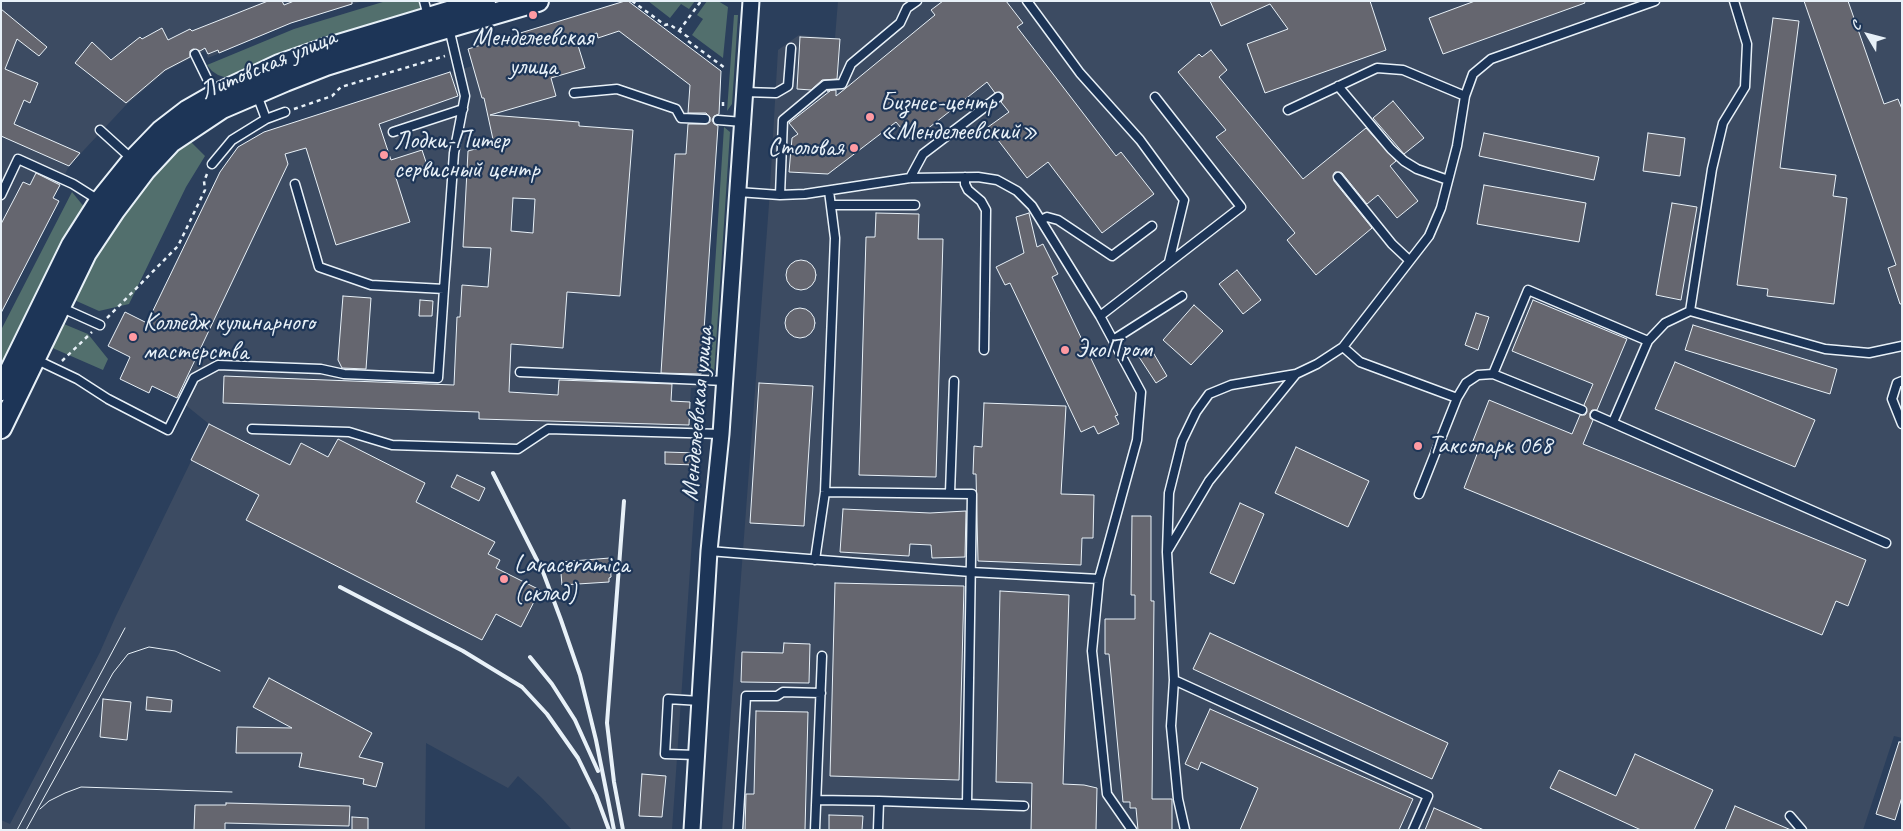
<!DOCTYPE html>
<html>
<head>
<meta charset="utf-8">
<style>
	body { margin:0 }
	#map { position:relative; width:1903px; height:831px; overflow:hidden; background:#2b3f5c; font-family:Caveat,sans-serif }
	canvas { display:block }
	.frame { position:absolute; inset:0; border:2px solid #e8f1f8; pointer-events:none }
	.north { position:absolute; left:1843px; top:10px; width:50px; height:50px; -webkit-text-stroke:4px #1d3557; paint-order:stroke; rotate:307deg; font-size:14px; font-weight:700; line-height:20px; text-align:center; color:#e8f1f8 }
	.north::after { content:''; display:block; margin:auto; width:18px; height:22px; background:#e8f1f8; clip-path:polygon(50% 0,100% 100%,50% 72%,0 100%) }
</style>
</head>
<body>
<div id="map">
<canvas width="1903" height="831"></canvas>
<div class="frame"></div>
<div class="north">С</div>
</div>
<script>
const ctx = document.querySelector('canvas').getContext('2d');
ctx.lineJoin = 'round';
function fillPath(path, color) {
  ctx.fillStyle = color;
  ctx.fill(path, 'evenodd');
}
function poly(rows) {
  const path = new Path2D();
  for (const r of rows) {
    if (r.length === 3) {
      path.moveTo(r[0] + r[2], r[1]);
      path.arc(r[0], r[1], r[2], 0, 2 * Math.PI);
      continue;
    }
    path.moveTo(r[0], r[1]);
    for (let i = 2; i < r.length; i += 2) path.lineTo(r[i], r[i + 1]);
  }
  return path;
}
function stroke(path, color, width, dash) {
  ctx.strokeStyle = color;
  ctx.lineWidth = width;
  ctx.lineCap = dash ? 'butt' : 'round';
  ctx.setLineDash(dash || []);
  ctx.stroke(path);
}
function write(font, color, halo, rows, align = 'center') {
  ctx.font = font + ' Caveat,sans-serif';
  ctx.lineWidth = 4.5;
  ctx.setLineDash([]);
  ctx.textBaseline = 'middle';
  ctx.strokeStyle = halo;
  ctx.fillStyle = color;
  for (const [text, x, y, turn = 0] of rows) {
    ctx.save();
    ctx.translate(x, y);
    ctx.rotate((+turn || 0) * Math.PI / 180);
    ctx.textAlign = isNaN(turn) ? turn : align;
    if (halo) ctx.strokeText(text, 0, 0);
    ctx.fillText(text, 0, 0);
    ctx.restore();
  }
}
fillPath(poly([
	[1,1,363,1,292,23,208,58,205,51,166,71,126,105,69,166,53,198,59,201,1,313],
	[628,1,721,71,701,387,691,388,689,425,700,425,672,830,572,830,542,798,518,776,508,788,426,743,425,830,1,830,1,820,10,824,100,652,115,618,209,424,177,398,153,386,149,393,120,379,137,344,126,338,119,352,108,346,125,312,136,318,140,336,226,162,242,145,264,132,472,66,468,49],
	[838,1,1902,1,1902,738,1894,736,1863,830,722,830,769,204,778,50,799,35,835,38]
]), '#3c4b62');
fillPath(poly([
	[386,1,419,1,421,10,320,39,231,76,224,77,218,75,212,71,207,65,294,29],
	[648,1,695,1,689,9,681,4,670,18],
	[707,1,718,1,728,7,723,58,692,35,703,19,697,15],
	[734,15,738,15,732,104,727,111],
	[724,127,730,132,714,375,708,374],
	[189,140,205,156,186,187,129,304,99,311,72,299,89,262,163,161],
	[72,192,85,208,4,365,1,364,1,330],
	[59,322,88,334,108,359,103,370,48,346]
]), '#526f6d');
const building = poly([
	[268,1,282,1,284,5,294,1,352,1,352,4,291,23,219,53,218,50,208,54,205,48,200,51,193,49,190,51,190,57,165,70,126,103,75,63,92,42,111,60,140,37,142,39,162,28,168,40,190,29,192,31,268,1],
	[625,1,628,1,721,71,719,114,714,116,712,120,714,124,718,126,701,374,661,373,675,154,686,154,688,124,707,124,710,122,710,117,706,113,688,113,690,85,619,31,598,38,597,33,576,39,585,68,551,78,556,96,490,115,579,122,579,126,633,130,620,296,567,292,563,348,511,344,509,392,558,395,559,380,672,384,671,401,690,402,689,425,479,419,479,412,223,403,224,376,454,385,457,317,460,317,462,285,488,287,491,248,463,247,468,151,494,144,484,98,482,98,468,49,625,1],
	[513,198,535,199,533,233,511,231,513,198],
	[943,1,1006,1,1023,23,1017,27,1116,156,1121,152,1154,194,1102,233,1048,162,1027,178,988,127,1009,112,1001,102,1003,99,1003,94,1000,92,995,93,987,82,912,141,896,122,828,174,789,172,792,138,798,134,789,123,830,91,827,91,836,90,836,96,846,88,935,15,931,10,943,1],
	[1210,1,1370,1,1386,50,1265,93,1247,44,1288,29,1270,4,1221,26,1210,1],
	[1475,1,1584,1,1585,3,1443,54,1429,18,1475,1],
	[1804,1,1848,1,1884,104,1898,99,1902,109,1902,304,1900,304,1888,268,1896,265,1804,1],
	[1,9,47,47,39,56,17,39,5,69,38,83,30,103,24,100,14,124,80,153,69,166,1,136,1,9],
	[1773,18,1799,21,1780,168,1836,175,1833,196,1847,198,1834,304,1767,296,1768,289,1737,285,1773,18],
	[800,37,840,39,837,79,822,80,811,90,797,89,800,37],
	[1211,50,1227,70,1219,77,1303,179,1366,128,1396,161,1390,166,1418,201,1397,218,1378,195,1367,204,1342,173,1340,172,1335,172,1333,175,1334,181,1372,228,1316,275,1287,240,1295,233,1216,137,1226,130,1178,72,1199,54,1202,57,1211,50],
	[450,72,458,96,379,124,391,160,422,150,427,165,395,175,410,222,336,245,306,148,285,154,288,164,177,398,152,386,149,393,120,379,130,357,108,346,125,312,147,323,220,172,238,147,264,132,450,72],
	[1393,101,1424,138,1404,154,1373,118,1393,101],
	[1484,133,1599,157,1594,180,1479,156,1484,133],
	[1648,133,1685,138,1680,176,1643,171,1648,133],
	[36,173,60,185,53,198,59,201,1,313,1,224,23,182,30,185,36,173],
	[1484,185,1586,203,1579,242,1477,224,1484,185],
	[1672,203,1697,207,1681,300,1656,295,1672,203],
	[876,213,919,214,918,239,943,239,936,477,859,475,866,237,875,237,876,213],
	[1029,213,1037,247,1043,244,1058,274,1052,277,1118,415,1115,416,1119,424,1098,434,1094,426,1081,432,1010,283,1005,285,996,267,1024,253,1016,217,1029,213],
	[801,275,15],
	[1237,270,1261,300,1243,314,1219,284,1237,270],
	[343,296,371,298,366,369,342,368,338,360,343,296],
	[420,300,433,301,432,316,419,316,420,300],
	[1533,300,1627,339,1597,410,1592,410,1590,413,1590,418,1593,420,1583,444,1866,560,1848,606,1836,601,1822,635,1464,488,1479,449,1471,446,1489,400,1572,434,1580,415,1585,415,1587,412,1584,405,1593,384,1512,351,1533,300],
	[1194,305,1223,331,1191,365,1163,340,1194,305],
	[800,323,15],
	[1476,313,1489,317,1478,350,1465,345,1476,313],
	[1693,325,1837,369,1830,394,1685,350,1693,325],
	[1151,349,1167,376,1156,383,1139,357,1151,349],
	[1675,362,1815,420,1795,467,1655,409,1675,362],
	[759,383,813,386,804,526,750,523,759,383],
	[984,403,1066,406,1061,494,1094,495,1093,538,1082,538,1081,565,978,561,976,474,973,474,974,446,982,447,984,403],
	[209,424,290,465,301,443,328,457,338,439,425,483,416,502,495,542,488,554,500,560,496,568,540,590,521,627,496,614,482,640,246,520,259,495,191,460,209,424],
	[1296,447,1369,481,1348,527,1275,493,1296,447],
	[665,452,697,453,696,465,665,464,665,452],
	[457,475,485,488,479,501,451,487,457,475],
	[1240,503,1264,514,1234,584,1210,573,1240,503],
	[843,509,930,513,966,511,965,557,932,558,931,545,910,544,909,556,840,552,843,509],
	[1132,516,1151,516,1151,601,1154,601,1152,799,1172,799,1172,830,1138,830,1136,808,1130,808,1130,802,1123,802,1109,654,1105,654,1105,619,1135,619,1135,595,1131,595,1132,516],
	[610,558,611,577,609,578,609,582,562,585,560,562,610,558],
	[835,583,964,586,959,780,830,776,835,583],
	[1000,591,1069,595,1063,784,1084,785,1097,788,1096,830,1031,830,1032,783,996,782,1000,591],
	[1210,633,1448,743,1432,779,1193,669,1210,633],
	[784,643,810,644,809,683,741,682,742,652,783,653,784,643],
	[269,678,372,733,359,757,383,763,376,787,363,784,364,779,299,767,302,753,236,753,237,727,292,728,253,707,269,678],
	[147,697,172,700,171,712,146,710,147,697],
	[103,699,131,702,127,740,100,737,103,699],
	[1210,709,1413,799,1399,830,1240,830,1258,788,1201,762,1198,770,1185,764,1210,709],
	[756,711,808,712,805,830,745,830,746,794,754,794,756,711],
	[1899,742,1902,742,1902,797,1895,820,1876,814,1899,742],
	[1635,754,1713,790,1694,830,1641,830,1550,788,1559,770,1616,796,1635,754],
	[642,774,666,776,662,817,639,816,642,774],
	[226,803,350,806,349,826,225,823,225,830,194,830,195,805,226,805,226,803],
	[1735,806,1791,830,1725,830,1735,806],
	[1434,808,1484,830,1425,830,1434,808],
	[829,815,863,816,862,830,829,830,829,815],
	[352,817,368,818,368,830,352,830,352,817]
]);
fillPath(building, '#65666f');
stroke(building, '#e8f1f8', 1);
const lane = poly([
	[424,1,428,16],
	[1027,1,1080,73,1140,140,1184,200,1169,262],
	[1734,1,1747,44,1745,87,1723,123,1712,169,1690,311,1825,349,1869,353,1902,346],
	[195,54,215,95],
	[1338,86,1391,149,1404,161,1417,169,1448,180],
	[745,92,776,93,788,86,791,48],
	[574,93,617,89,676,109,681,118,705,119],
	[257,95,266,119],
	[1288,110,1377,68,1403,70,1465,96],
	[718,120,743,122],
	[100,130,132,159],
	[393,132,463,109],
	[212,164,232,140,266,119,285,112],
	[965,177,965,184,968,190,981,201,986,210,984,350],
	[1338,177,1392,244,1409,260],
	[910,178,923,154,998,97],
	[295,184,319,267,371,285,444,289,454,153,465,96,449,28],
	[738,192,780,195,805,194,910,178,978,177,997,180,1017,191,1032,206,1100,316,1141,392,1137,440,1099,579,1092,651,1107,794,1132,830],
	[1,195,18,159,73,184,100,201],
	[780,195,783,120,825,85,842,84,851,64,900,23,907,8,917,1],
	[831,205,915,205],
	[1041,220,1047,217,1058,220,1112,256,1152,226],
	[60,307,100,325],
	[1100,316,1241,207,1155,97],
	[1113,340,1182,296],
	[1343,347,1360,362,1457,398],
	[35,359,77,379,108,399,168,430,194,378,218,365,321,369,344,374,438,378,444,289],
	[520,372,725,381],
	[1493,374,1528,290,1648,341],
	[1902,381,1897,383,1892,399,1902,424],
	[1595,415,1886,543],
	[1613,422,1648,341,1665,323,1690,311],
	[252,429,349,432,392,445,518,449,548,429,721,434],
	[825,492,972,494,967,804],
	[950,493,954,381],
	[1419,494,1457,398,1466,383,1478,375,1493,374,1582,410],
	[1168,550,1209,481,1296,374],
	[709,551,971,572,1099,579],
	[815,560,825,492,835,238,829,191],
	[1174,680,1171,726,1178,799,1185,830],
	[696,755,665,754,668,699,700,701],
	[817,800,879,801,878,830],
	[879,801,1024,806],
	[1790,816,1802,830],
	[738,830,746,696,777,696,783,692,821,693],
	[815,830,822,656],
	[1413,830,1428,796,1174,680,1167,552,1169,493,1182,441,1196,412,1209,394,1231,385,1296,374,1317,364,1343,347,1429,236,1441,208,1457,146,1465,96,1473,74,1491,59,1655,1]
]);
const street = poly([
	[692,830,709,551,721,434,751,1]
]);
const secondary = poly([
	[1,390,72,245,100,201,133,160,161,131,187,111,215,95,279,65,322,50,485,1],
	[1,428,86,253,114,211,145,170,171,142,222,108,285,81,326,65,432,32,538,1]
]);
stroke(lane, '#e8f1f8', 11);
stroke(street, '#e8f1f8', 19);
stroke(secondary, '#e8f1f8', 24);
stroke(poly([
	[632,1,665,25,669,24,688,37,688,41,725,68],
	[679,31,701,1],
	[723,106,723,101],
	[294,109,332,96,341,87,445,56],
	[107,318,178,246,205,190,204,181,207,174],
	[62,361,92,332]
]), '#e8f1f8', 2.5, [4, 4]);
stroke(lane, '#1d3557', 8);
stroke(street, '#1d3557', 15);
stroke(secondary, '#1d3557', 20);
stroke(poly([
	[40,809,49,801,65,793,81,787,232,792],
	[17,830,125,628],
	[26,830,113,673,128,654,149,647,175,651,220,671]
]), '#e8f1f8', 1);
stroke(poly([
	[493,473,543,572,561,620,580,675,596,740,614,830],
	[340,587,463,651,522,687,547,714,578,758,596,795,609,830],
	[530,657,552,684,575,720,598,771],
	[623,830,614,782,607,723,624,501]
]), '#e8f1f8', 4);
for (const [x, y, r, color] of [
	[533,15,5,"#ff9aa2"],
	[870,117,5,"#ff9aa2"],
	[854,148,5,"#ff9aa2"],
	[384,155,5,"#ff9aa2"],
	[133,337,5,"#ff9aa2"],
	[1065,350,5,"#ff9aa2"],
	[1418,446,5,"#ff9aa2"],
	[504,579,5,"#ff9aa2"]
]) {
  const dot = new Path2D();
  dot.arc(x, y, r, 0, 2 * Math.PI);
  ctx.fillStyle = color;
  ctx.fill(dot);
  stroke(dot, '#1d3557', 2);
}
write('25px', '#e8f1f8', '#1d3557', [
	["Менделеевская",533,38,"center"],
	["улица",533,67,"center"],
	["Бизнес-центр",880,103],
	["«Менделеевский»",880,132],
	["Лодки-Питер",394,141],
	["сервисный центр",394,170],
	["Столовая",844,148,"right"],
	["Колледж кулинарного",143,323],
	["мастерства",143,352],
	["ЭкоПром",1075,350],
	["Таксопарк 068",1428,446],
	["Laraceramica",514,565],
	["(склад)",514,594]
], 'left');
write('25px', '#e8f1f8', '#1d3557', [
	["Литовская улица",268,65,-23],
	["Менделеевская улица",698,414,-85]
]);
</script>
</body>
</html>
